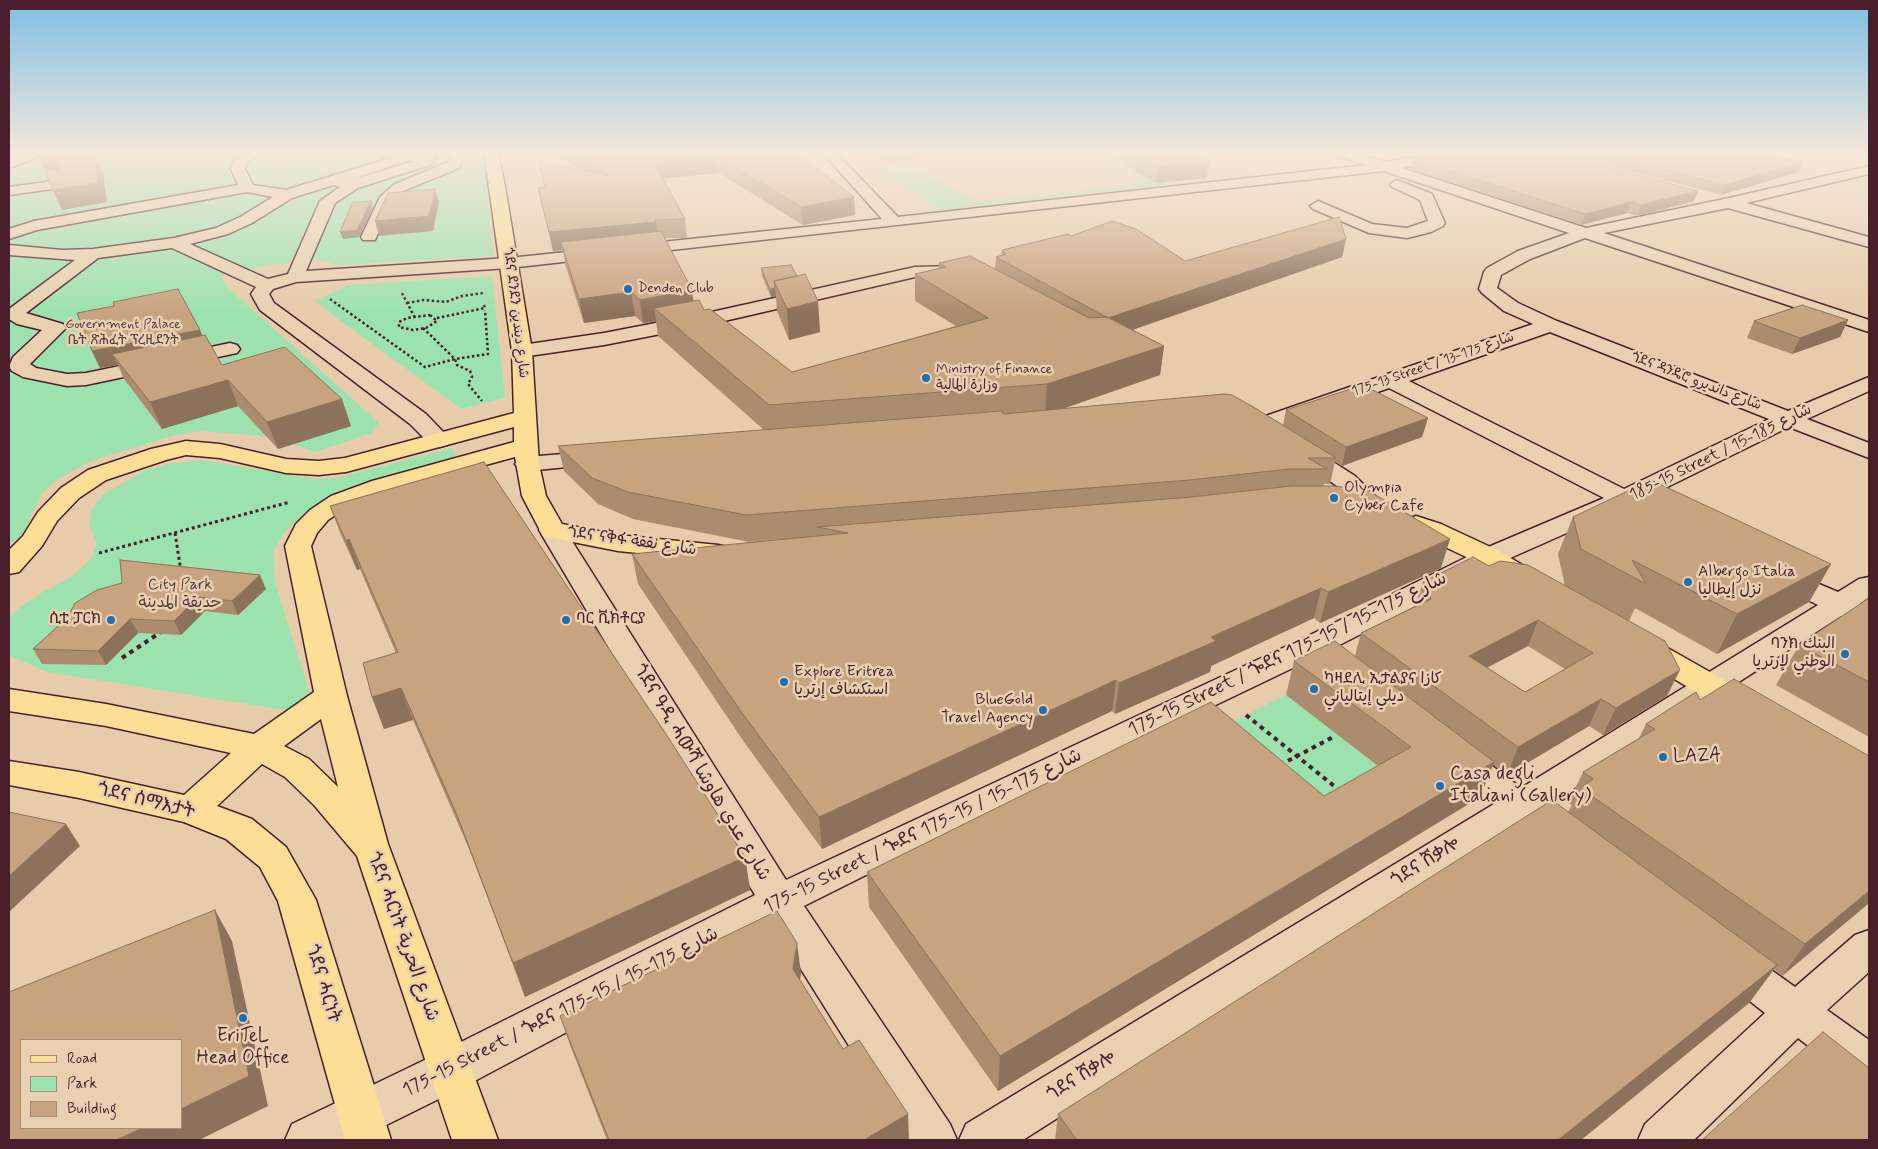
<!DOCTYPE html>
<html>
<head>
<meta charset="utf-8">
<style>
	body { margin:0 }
	#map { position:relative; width:1878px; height:1149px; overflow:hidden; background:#e7cbaa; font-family:Mynerve,sans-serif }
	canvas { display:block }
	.frame { position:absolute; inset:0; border:10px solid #4a1f2b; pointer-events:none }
	.legend { position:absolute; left:20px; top:1039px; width:162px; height:90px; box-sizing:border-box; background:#e9d0b1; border:1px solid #a9897b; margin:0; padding:6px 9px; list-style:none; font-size:15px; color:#4a1f2b }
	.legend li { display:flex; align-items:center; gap:10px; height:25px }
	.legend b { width:25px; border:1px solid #a9897b }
</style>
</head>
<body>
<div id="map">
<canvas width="1878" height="1149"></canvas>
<div class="frame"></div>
<ul class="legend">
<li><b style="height:6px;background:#fdde96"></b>Road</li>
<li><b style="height:14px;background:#9ce2ae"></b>Park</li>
<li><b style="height:14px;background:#c8a380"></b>Building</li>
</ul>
</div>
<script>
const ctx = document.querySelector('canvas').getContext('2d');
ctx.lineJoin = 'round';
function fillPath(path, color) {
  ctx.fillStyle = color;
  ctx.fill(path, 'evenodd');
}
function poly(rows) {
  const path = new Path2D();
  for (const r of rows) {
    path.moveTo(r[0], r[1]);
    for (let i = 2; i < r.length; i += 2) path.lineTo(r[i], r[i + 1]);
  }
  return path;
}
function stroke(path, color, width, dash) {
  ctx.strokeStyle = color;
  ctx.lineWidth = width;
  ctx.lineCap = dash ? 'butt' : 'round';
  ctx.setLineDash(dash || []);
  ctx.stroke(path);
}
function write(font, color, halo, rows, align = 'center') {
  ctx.font = font + ' Mynerve,"Playpen Sans Arabic","Noto Sans Ethiopic",sans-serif';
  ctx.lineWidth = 5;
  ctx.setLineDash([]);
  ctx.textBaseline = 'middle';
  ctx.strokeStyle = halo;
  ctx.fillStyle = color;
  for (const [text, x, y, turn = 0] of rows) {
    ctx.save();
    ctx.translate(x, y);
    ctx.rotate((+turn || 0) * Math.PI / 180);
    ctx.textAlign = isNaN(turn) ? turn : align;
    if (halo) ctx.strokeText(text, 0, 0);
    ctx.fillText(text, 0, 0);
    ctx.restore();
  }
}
fillPath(poly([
	[9,152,484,152,493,256,337,265,325,261,274,264,221,276,226,286,379,423,371,433,315,452,271,437,201,431,172,436,91,461,59,478,42,493,23,534,9,545],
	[1098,152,1115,152,1164,185,940,210,881,171,911,168,981,203,1148,183],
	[492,276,505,398,461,409,314,301,349,285],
	[452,448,457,456,355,487,327,498,302,515,284,533,274,550,275,583,309,691,306,703,295,709,279,709,47,672,11,656,9,653,9,619,14,612,43,592,70,578,91,559,97,544,89,524,92,509,104,494,146,470,166,464,202,460,315,479,336,478],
	[1286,695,1399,782,1314,831,1204,736]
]), '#9ce2ae');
const minor = poly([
	[27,152,41,152,38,157,9,168,9,159,27,152],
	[248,152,265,152,246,163,245,169,253,185,286,190,406,153,429,152,436,156,430,165,358,188,335,203,306,271,509,258,882,219,822,152,835,152,898,217,1365,165,1335,155,1334,152,1353,152,1385,162,1445,152,1472,152,1466,156,1402,168,1586,228,1729,198,1869,166,1869,174,1746,203,1869,237,1869,247,1728,208,1604,233,1869,320,1869,332,1585,238,1530,259,1501,275,1497,288,1518,303,1557,321,1788,411,1869,377,1869,391,1807,419,1869,443,1869,458,1789,427,1643,499,1647,504,1643,509,1634,512,1623,508,1499,563,1324,653,976,820,804,906,950,1124,957,1140,908,1140,772,923,467,1085,356,1140,285,1140,292,1124,435,1055,755,895,539,530,543,524,552,522,561,524,565,530,786,880,1302,639,1479,551,1604,498,1389,388,1267,431,1259,433,1251,431,1248,426,1251,421,1533,324,1504,311,1482,293,1479,289,1484,272,1487,268,1518,251,1569,233,1384,171,509,268,296,282,273,289,269,294,274,303,426,414,451,440,447,445,439,447,431,445,410,424,260,310,251,294,256,287,172,248,98,258,26,313,63,324,66,328,30,364,36,368,67,374,86,373,230,343,237,345,240,349,237,353,86,385,67,386,23,377,12,371,9,367,13,357,42,330,17,324,9,319,9,309,75,260,9,255,9,245,62,250,93,249,174,238,216,228,240,217,273,197,247,192,37,230,9,239,9,229,34,221,238,185,231,169,233,161,248,152],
	[407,161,415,161,350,180,407,161],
	[333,185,340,187,320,201,288,274,268,279,190,244,228,234,252,223,292,198,333,185],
	[1550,332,1769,419,1624,489,1409,381,1550,332],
	[453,152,466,152,459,168,403,191,392,202,375,240,363,240,361,237,380,197,393,185,448,162,453,152],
	[62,180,67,181,69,184,67,187,9,195,9,187,62,180],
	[1397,180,1432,194,1445,223,1443,226,1431,232,1407,238,1369,233,1313,209,1310,206,1318,201,1372,224,1407,228,1428,221,1420,200,1392,187,1390,184,1397,180],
	[953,266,971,270,974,274,971,278,965,279,953,276,915,277,707,325,604,345,522,357,515,355,512,351,515,347,522,345,604,333,707,313,915,267,953,266],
	[1302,445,1310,447,1355,476,1385,506,1389,511,1385,516,1376,519,1367,516,1337,486,1294,457,1290,452,1294,447,1302,445],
	[599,451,607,453,611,458,607,463,527,471,519,469,515,464,519,459,527,457,599,451],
	[1781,568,1838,592,1859,579,1869,577,1869,597,1861,603,1869,607,1869,627,1841,616,1545,807,1549,814,1544,824,1531,827,1519,824,1023,1140,959,1140,966,1124,1494,804,1446,767,1441,758,1446,749,1458,746,1470,749,1521,788,1818,605,1771,582,1767,576,1771,570,1781,568],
	[1869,930,1869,972,1827,1010,1869,1040,1869,1086,1854,1081,1798,1038,1694,1140,1638,1140,1645,1124,1765,1013,1718,976,1712,964,1718,952,1732,947,1746,952,1795,987,1855,935,1869,930]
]);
const major = poly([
	[484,152,498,152,505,186,532,351,539,464,546,496,562,524,618,535,718,545,727,547,731,553,727,559,718,561,618,551,543,536,522,496,515,457,390,491,349,506,328,520,317,533,311,546,347,696,388,844,498,1140,452,1140,357,856,314,805,285,777,262,764,217,806,252,819,286,847,316,900,391,1140,345,1140,278,901,260,867,226,839,184,822,79,798,9,785,9,761,79,772,184,795,231,753,106,726,9,711,9,689,106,704,254,734,314,692,285,546,296,524,310,510,331,496,372,481,514,442,514,427,346,472,319,475,286,473,220,458,186,455,166,460,106,480,79,498,57,521,42,546,19,572,9,574,9,550,23,536,38,512,61,488,88,470,151,449,186,441,220,444,286,459,319,461,345,458,514,413,512,351,484,152],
	[321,719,338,787,309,759,284,746,321,719],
	[1416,516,1441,524,1499,551,1539,575,1543,581,1539,587,1529,589,1519,587,1479,563,1407,529,1403,524,1407,519,1416,516],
	[1646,639,1657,642,1761,701,1766,709,1761,717,1750,720,1739,717,1635,656,1631,649,1635,642,1646,639]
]);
stroke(minor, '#4a1f2b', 3);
stroke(major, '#4a1f2b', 3);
stroke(poly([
	[402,293,414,316],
	[330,299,425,367,455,359,488,354,485,310],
	[407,303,424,300,446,302,462,296,483,293],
	[430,315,437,321,426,328,413,330,399,327,399,322,407,318,430,315],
	[437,318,485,308,484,305],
	[423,328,455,359,457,365,470,371,472,377,468,384,482,401]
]), '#4a1f2b', 2.5, [2.5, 2.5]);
stroke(poly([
	[175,533,181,571],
	[99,553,290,502]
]), '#4a1f2b', 3, [3, 3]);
stroke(poly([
	[122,658,161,632],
	[1246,715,1339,790],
	[1280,765,1335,736]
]), '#4a1f2b', 4, [4.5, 4.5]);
fillPath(minor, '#e9d0b1');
fillPath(major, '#fdde96');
fillPath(poly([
	[38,152,103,173,107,202,62,210,53,190,46,171],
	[553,152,805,152,797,153,855,215,803,225,719,173,662,178,685,219,687,238,665,238,694,301,704,310,792,372,956,326,915,301,915,274,939,268,939,263,995,269,996,257,1001,255,1002,250,1071,236,1185,261,1346,239,1342,257,1132,330,1164,346,1160,375,1061,409,1283,425,1286,410,1428,418,1422,437,1342,466,1335,462,1330,484,1324,484,1323,486,1441,568,1320,623,1314,618,1211,666,1210,672,1115,714,1112,711,822,849,744,742,638,584,632,554,798,538,749,542,633,519,598,504,564,471,558,446,764,430,658,336,656,321,643,323,635,316,584,323,565,264,563,250,553,251,538,188,545,187,539,161,578,169],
	[864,152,947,152,889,163],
	[1106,152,1213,152,1196,153,1207,178,1156,183],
	[1480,152,1698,191,1694,201,1637,216,1627,213,1581,225,1411,169,1413,159],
	[1556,152,1758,152,1799,172,1721,195],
	[761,268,820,332,789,340,777,311,776,296,771,297,762,276],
	[1848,320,1840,337,1792,354,1747,338,1754,321],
	[203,335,222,365,351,426,278,449,238,406,162,429,124,379,118,365,100,368,92,351],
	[330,506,745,857,750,890,525,997,469,849,413,720,384,729,372,697,396,653,360,569,357,570,341,535],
	[1573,517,1831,564,1809,602,1717,654,1635,608,1629,621,1667,696,1603,735,1589,726,1507,775,1493,765,1480,797,998,1091,869,907,867,872,1324,796,1378,766,1286,695,1294,661,1355,656,1361,633,1415,606,1423,582,1489,566,1565,586,1558,554],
	[1528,646,1565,669,1525,692,1487,668],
	[266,589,238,615,205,611,181,635,138,633,106,665,42,664,33,649,68,617,75,603],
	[1869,598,1869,737,1776,685,1799,645],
	[1700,700,1869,903,1782,976,1774,969,1749,1003,1581,1140,1055,1140,1058,1114,1568,812,1572,805,1568,803,1583,772,1639,738,1646,724],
	[801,973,800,980,843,1049,909,1140,607,1140,570,1045,560,1016]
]), '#ac8c6e');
fillPath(poly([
	[379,152,411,152,381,159],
	[888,152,947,152,889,163],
	[1171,152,1213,152,1170,156],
	[95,154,103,173,107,202,62,210,53,190],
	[717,157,719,173,656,179,654,162],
	[54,159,62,178,50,180,41,161],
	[1209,161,1207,178,1156,183,1158,166],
	[1803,162,1799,172,1721,195,1725,185],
	[435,189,439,202,433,231,379,236,375,221],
	[1698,191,1694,201,1637,216,1641,205],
	[854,197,855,215,803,225,801,207],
	[371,201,373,208,359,237,343,239,340,232],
	[1631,202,1627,213,1581,225,1585,214],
	[656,222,658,240,561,242,563,250,553,251,549,232],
	[1346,239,1342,257,1106,339,1108,318],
	[775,288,776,296,771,297,770,289],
	[692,290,695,313,654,308,656,321,643,323,640,300],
	[631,292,635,316,584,323,579,299],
	[818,301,820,332,789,340,787,309],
	[1848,320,1840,337,1792,354,1800,338],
	[200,330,207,346,112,354,118,365,100,368,92,351],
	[1164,346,1160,375,1045,415,1047,384],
	[228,380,238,406,162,429,150,402],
	[342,399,351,426,278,449,267,422],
	[1428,418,1422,437,1342,466,1346,447],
	[349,539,360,569,357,570,346,541],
	[1450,539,1441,568,1320,623,1328,592],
	[1831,564,1809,602,1717,654,1737,614],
	[260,575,266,589,238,615,232,601],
	[1321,588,1314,618,1211,666,1210,672,1115,714,1119,683,1211,637],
	[198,597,205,611,181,635,174,621],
	[130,619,138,633,106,665,98,651],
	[1538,620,1528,646,1459,682,1469,656],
	[1680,670,1667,696,1603,735,1616,708],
	[1116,680,1112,711,822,849,819,817],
	[401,688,413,720,384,729,372,697],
	[1601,699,1589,726,1507,775,1518,747],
	[1494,762,1480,797,998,1091,1000,1056],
	[66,824,80,846,9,912,9,876],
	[745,857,750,890,525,997,513,963],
	[1869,891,1869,903,1782,976,1805,944],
	[215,910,232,941,268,1106,199,1140,116,1140,142,1128,181,1128,181,1109],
	[797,943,801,973,796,998,793,969],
	[1777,965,1749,1003,1581,1140,1558,1140],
	[908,1114,909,1140,864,1140]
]), '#8c725a');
const building = poly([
	[38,152,72,152,95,154,98,183,53,190,45,171,59,169,62,164,54,159,41,161,38,152],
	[574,152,796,152,854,197,801,207,717,157,654,162,685,219,655,220,656,222,549,232,538,188,545,187,539,161,610,176,574,152],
	[1133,152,1193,152,1209,161,1158,166,1133,152],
	[1452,152,1550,152,1698,191,1641,205,1631,202,1585,214,1413,159,1452,152],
	[1596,152,1758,152,1803,162,1725,185,1596,152],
	[435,189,429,216,375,221,388,193,435,189],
	[371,201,357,230,340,232,352,203,371,201],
	[1339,217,1346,239,1108,318,996,257,1006,254,1002,250,1068,234,1071,236,1112,221,1136,229,1185,261,1339,217],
	[661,231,692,290,640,300,631,292,579,299,561,242,661,231],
	[970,256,1089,318,1107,317,1164,346,1047,384,769,405,654,308,699,300,704,310,710,309,792,372,988,318,915,274,946,267,939,263,970,256],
	[791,265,797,276,774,281,775,288,770,289,761,268,791,265],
	[805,274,818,301,787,309,774,281,805,274],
	[178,289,200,330,92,351,77,313,114,306,113,302,178,289],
	[1802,305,1848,320,1800,338,1754,321,1802,305],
	[205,335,222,365,285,347,342,399,267,422,228,380,150,402,112,354,205,335],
	[1363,385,1428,418,1346,447,1286,410,1363,385],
	[1224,394,1232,395,1255,408,1336,458,1308,458,1327,469,1290,469,1190,480,746,515,628,492,592,478,558,446,1002,411,1003,414,1224,394],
	[484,462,666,734,745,857,513,963,457,815,401,688,372,697,363,663,398,652,349,539,346,541,330,506,484,462],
	[1651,480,1831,564,1737,614,1632,560,1646,584,1581,549,1573,517,1651,480],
	[1291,486,1334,486,1367,490,1450,539,1328,592,1321,588,1211,637,1216,641,1119,683,1116,680,819,817,740,710,632,554,848,533,817,527,1191,497,1291,486],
	[1473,557,1489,566,1500,561,1528,565,1665,641,1680,670,1616,708,1601,699,1518,747,1361,633,1431,599,1423,582,1473,557],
	[1538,620,1593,653,1525,692,1469,656,1538,620],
	[120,560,260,575,232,601,198,597,174,621,130,619,98,651,33,649,68,617,75,603,97,590,122,583,120,560],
	[1869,598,1869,682,1799,645,1869,598],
	[1335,641,1494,762,1000,1056,867,872,1211,702,1324,796,1411,747,1294,661,1335,641],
	[1734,679,1869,756,1869,891,1805,944,1580,788,1593,779,1583,772,1655,729,1646,724,1696,692,1700,700,1734,679],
	[1552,800,1777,965,1558,1140,1077,1140,1058,1114,1552,800],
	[9,812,66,824,9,876,9,812],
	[215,910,249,1076,181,1109,181,1040,21,1040,21,1128,142,1128,116,1140,9,1140,9,992,215,910],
	[777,911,797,943,793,969,843,1049,859,1040,908,1114,864,1140,609,1140,560,1016,777,911],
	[1823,1032,1869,1068,1869,1140,1702,1140,1823,1032]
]);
fillPath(building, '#c8a380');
stroke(building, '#8c725a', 1);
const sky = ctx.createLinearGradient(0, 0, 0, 313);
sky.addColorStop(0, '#7fbee6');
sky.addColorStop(0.49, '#f4e8d9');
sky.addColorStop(1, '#f4e8d900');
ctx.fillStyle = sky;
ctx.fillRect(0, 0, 1878, 313);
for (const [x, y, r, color] of [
	[628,289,5,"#1f6fb2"],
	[926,378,5,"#1f6fb2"],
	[1334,498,5,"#1f6fb2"],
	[1688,582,5,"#1f6fb2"],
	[111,620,5,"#1f6fb2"],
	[566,620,5,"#1f6fb2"],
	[1845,654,5,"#1f6fb2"],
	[784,682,5,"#1f6fb2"],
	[1314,689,5,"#1f6fb2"],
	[1043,710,5,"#1f6fb2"],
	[1663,757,5,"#1f6fb2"],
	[1440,786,5,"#1f6fb2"],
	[243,1018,5,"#1f6fb2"]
]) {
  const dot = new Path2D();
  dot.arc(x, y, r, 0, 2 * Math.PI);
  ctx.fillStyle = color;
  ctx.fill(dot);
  stroke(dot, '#e9d0b1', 2);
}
write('14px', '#4a1f2b', '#e9d0b1', [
	["Denden Club",638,289],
	["Ministry of Finance",936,370],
	["وزارة المالية",936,386]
], 'left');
write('14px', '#4a1f2b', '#e9d0b1', [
	["ጎደና ደንደን شارع ديندين",515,313,83],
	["175-13 Street / شارع 175-13",1433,365,-19],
	["ጎደና ዳንዴሮ شارع دانديرو",1696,382,21]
]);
write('14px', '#563c3f', '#e9d0b1', [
	["Government Palace",123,325],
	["ቤት ጽሕፈት ፕረዚደንት",123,341]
]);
write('16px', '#4a1f2b', '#e9d0b1', [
	["185-15 Street / شارع 185-15",1721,453,-26],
	["ጎደና ናቅፋ شارع نقفة",632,542,8]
]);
write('16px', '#4a1f2b', '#e9d0b1', [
	["Olympia",1344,489],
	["Cyber Cafe",1344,507],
	["Albergo Italia",1698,573],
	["نزل إيطاليا",1698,591],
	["ሲቲ ፓርክ",101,620,"right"],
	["ባር ቪክቶርያ",576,620],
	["ባንክ البنك",1835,645,"right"],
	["الوطني لإرتريا",1835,663,"right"],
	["Explore Eritrea",794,673],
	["استكشاف إرتريا",794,691],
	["ካዛደሊ ኢታልያና كازا",1324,680],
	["ديلي إيتالياني",1324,698],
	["BlueGold",1033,701,"right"],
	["Travel Agency",1033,719,"right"]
], 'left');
write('16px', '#563c3f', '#e9d0b1', [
	["City Park",180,586],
	["حديقة المدينة",180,604]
]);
write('19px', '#4a1f2b', '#e9d0b1', [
	["175-15 Street / ጐደና 175-15 / شارع 175-15",1288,655,-26],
	["ጎደና ዓዲ ሓውሻ شارع عدي هاوشا",701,773,59],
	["ጎደና ሰማእታት",146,802,14],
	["175-15 Street / ጐደና 175-15 / شارع 175-15",923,832,-26],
	["ጎደና ሸቃሎ",1426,863,-32],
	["ጎደና ሓርነት شارع الحرية",402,937,70],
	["ጎደና ሓርነት",322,984,73],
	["175-15 Street / ጐደና 175-15 / شارع 175-15",561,1013,-27],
	["ጎደና ሸቃሎ",1082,1077,-32]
]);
write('19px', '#4a1f2b', '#e9d0b1', [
	["LAZA",1673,757],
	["Casa degli",1450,775],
	["Italiani (Gallery)",1450,797],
	["EriTeL",243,1037,"center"],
	["Head Office",243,1059,"center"]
], 'left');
</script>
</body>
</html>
